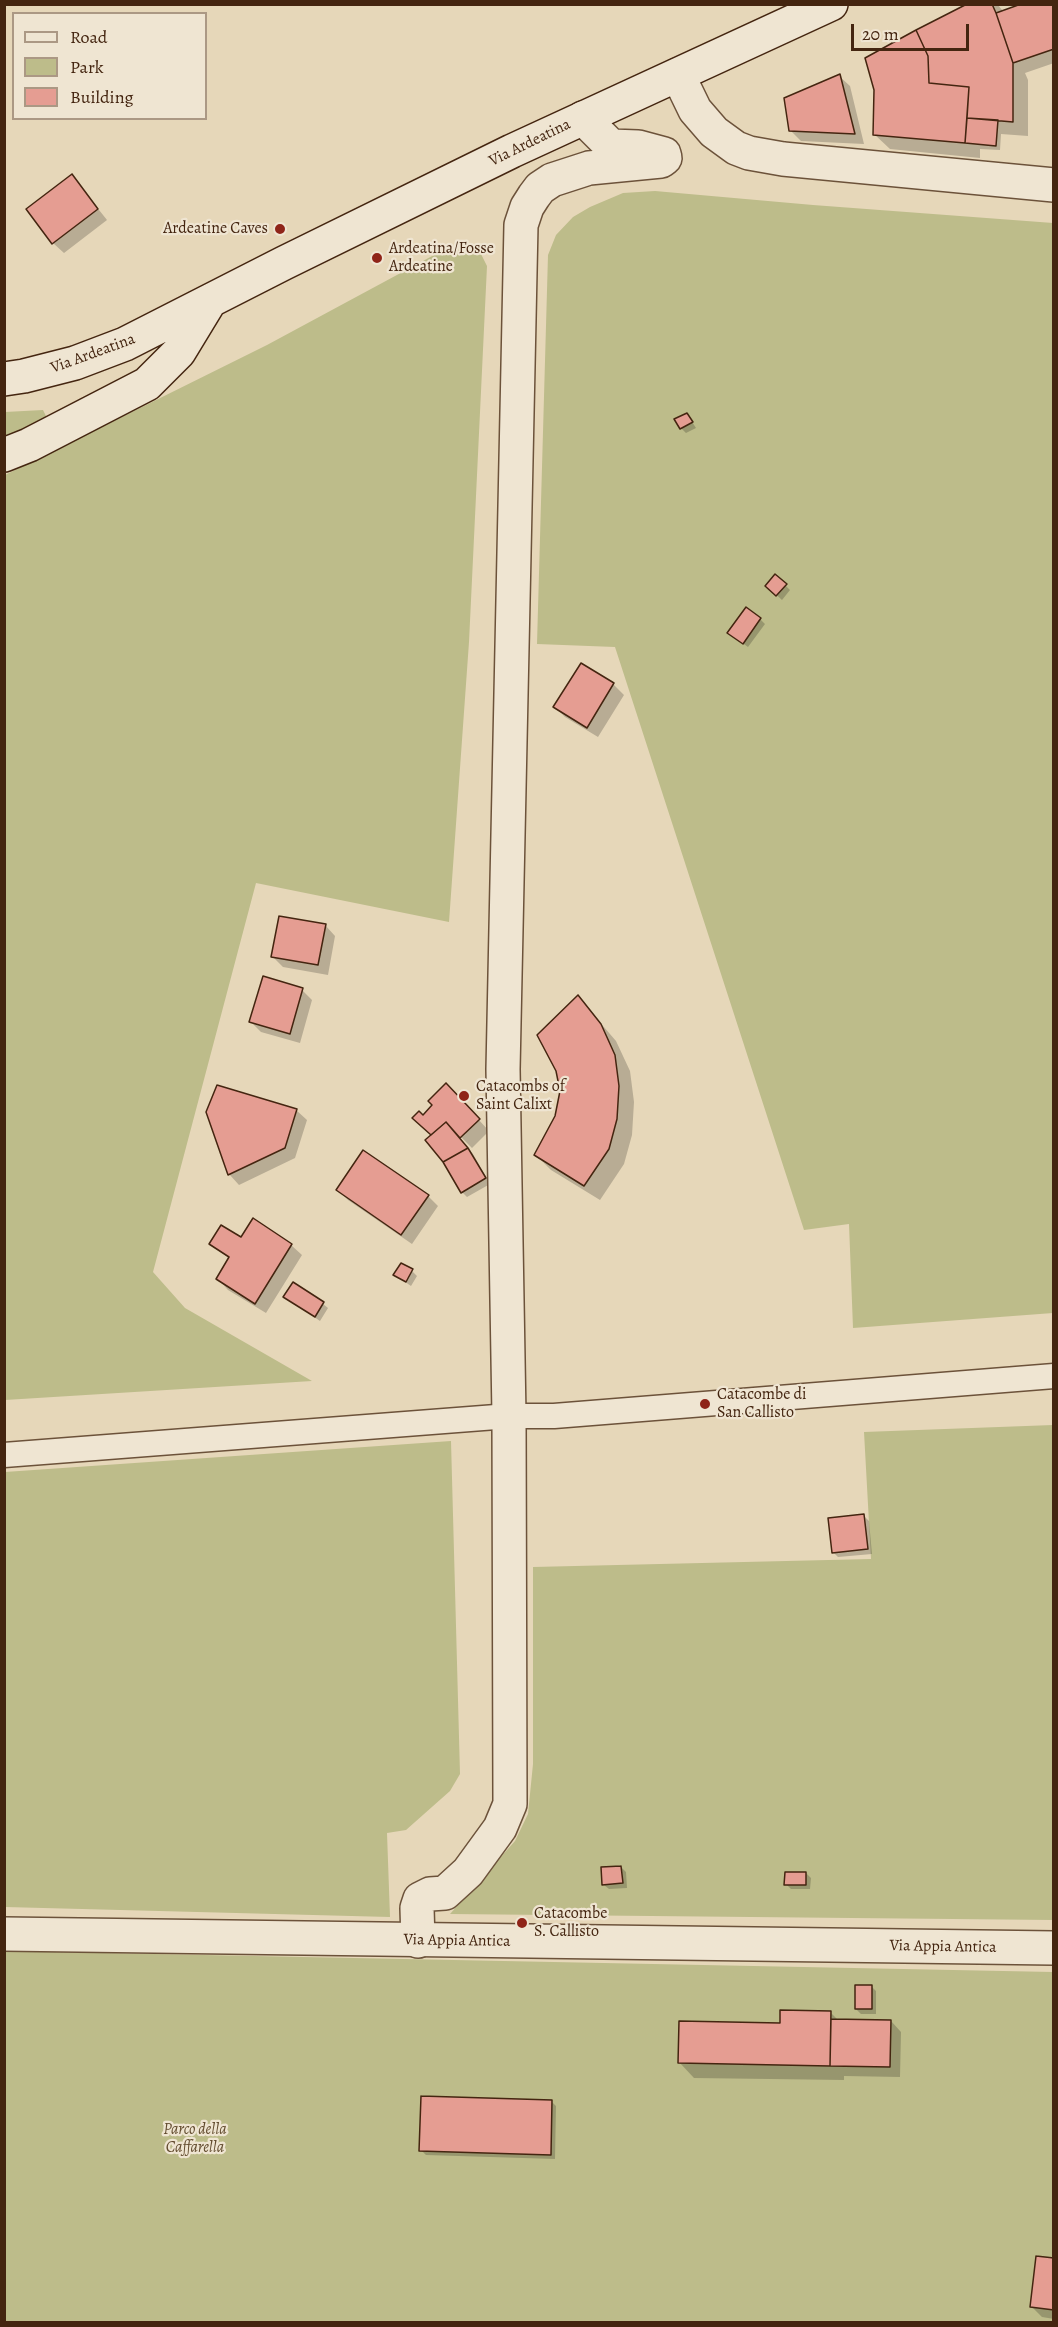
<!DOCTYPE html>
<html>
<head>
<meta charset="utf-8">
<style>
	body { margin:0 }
	#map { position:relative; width:1058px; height:2327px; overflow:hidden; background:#e6d7b9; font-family:Alegreya,serif }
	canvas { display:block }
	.frame { position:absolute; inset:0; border:6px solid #442510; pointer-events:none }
	.legend { position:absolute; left:12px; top:12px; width:195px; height:108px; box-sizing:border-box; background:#efe5d2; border:2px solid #ab9884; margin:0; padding:8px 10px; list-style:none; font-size:18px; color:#442510 }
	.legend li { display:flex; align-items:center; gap:12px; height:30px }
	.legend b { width:30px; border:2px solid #ab9884 }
	.scale { position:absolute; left:851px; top:24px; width:118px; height:27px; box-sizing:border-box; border:3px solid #442510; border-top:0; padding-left:8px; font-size:18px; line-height:21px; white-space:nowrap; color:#442510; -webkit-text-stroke:4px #efe5d2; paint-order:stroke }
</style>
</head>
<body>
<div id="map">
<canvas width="1058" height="2327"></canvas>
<div class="frame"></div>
<ul class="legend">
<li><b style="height:8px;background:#efe5d2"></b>Road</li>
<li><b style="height:16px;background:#bdbc8a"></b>Park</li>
<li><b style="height:16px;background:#e59d92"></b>Building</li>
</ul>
<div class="scale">20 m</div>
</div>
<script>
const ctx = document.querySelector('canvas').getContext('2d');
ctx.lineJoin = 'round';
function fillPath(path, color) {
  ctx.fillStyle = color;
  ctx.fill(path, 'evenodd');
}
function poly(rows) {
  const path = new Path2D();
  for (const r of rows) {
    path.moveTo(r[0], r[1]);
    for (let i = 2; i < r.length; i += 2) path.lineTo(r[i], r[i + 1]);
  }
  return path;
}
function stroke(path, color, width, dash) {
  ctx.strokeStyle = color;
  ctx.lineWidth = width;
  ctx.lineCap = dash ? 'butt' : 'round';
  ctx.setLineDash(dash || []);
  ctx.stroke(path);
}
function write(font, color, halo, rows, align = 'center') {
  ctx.font = font + ' Alegreya,serif';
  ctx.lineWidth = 4.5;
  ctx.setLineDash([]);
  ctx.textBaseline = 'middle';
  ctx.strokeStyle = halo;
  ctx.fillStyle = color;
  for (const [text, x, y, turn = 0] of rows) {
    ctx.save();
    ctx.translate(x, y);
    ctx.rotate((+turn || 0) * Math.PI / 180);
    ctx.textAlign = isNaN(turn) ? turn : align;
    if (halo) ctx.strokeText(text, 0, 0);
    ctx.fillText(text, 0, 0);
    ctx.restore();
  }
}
fillPath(poly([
	[655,191,813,205,1053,223,1053,1313,853,1328,849,1224,804,1230,615,647,537,644,548,255,556,235,573,217,590,207,623,193],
	[447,248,480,252,487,266,469,642,449,922,256,883,153,1272,185,1308,312,1381,5,1400,5,475,267,345],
	[43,410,49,422,5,441,5,412],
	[1053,1425,1053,1920,450,1914,515,1841,528,1814,533,1764,533,1567,871,1559,864,1432],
	[451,1441,460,1774,450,1791,406,1830,387,1833,390,1917,5,1907,5,1472],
	[4,1951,1053,1972,1053,2322,5,2322]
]), '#bdbc8a');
fillPath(poly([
	[970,4,997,4,1003,11,1054,4,1054,63,1025,73,1028,80,1028,136,1001,134,1000,150,980,149,980,158,890,149,874,134],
	[839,76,850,86,864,144,801,141,790,130],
	[72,176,107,220,64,253,53,243],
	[687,414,696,428,686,433,681,428],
	[776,576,790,590,782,600,767,586],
	[760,619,765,624,748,647,734,637],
	[582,665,613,684,624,695,598,737,565,717,555,707],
	[325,925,335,936,328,975,283,967,273,957],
	[302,990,312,1000,300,1043,261,1032,251,1022],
	[578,997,616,1041,630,1071,634,1102,632,1135,624,1164,600,1200,551,1170,536,1155,556,1117],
	[456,1095,489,1131,472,1148,460,1136,458,1138,473,1154,490,1184,467,1197,462,1192,423,1118],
	[296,1110,307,1120,295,1158,239,1185,229,1174],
	[338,1190,428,1196,438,1206,412,1244,348,1200],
	[241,1239,291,1245,302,1255,266,1313,228,1290,218,1279,230,1259,211,1244],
	[412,1271,417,1276,411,1286,395,1275],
	[285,1297,323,1304,328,1308,320,1321],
	[864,1516,869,1521,872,1554,838,1557,833,1552],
	[621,1867,626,1872,627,1888,609,1889,604,1885],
	[806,1873,811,1878,810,1889,791,1889,786,1884],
	[871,1986,876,1991,876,2014,861,2014,856,2009],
	[830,2012,838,2020,891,2021,901,2032,900,2077,844,2076,844,2080,694,2078,679,2062],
	[551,2101,556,2106,555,2159,426,2155,421,2150],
	[1054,2260,1054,2319,1042,2317,1032,2307]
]), '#0003');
const building = poly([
	[967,4,992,4,996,13,1013,63,1013,122,967,118,969,87,929,83,928,56,916,30,967,4],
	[1021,4,1054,4,1054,49,1013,63,996,13,1021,4],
	[916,30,928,56,929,83,969,87,965,143,873,135,874,90,865,58,916,30],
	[840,74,855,134,789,131,784,98,840,74],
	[967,118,998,120,996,146,965,143,967,118],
	[72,174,98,209,52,244,26,209,72,174],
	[687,413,693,422,680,429,674,419,687,413],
	[775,574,787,584,776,596,765,586,775,574],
	[746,607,761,618,743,644,727,633,746,607],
	[581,663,614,683,587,728,553,707,581,663],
	[279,916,326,924,318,965,271,957,279,916],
	[263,976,303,988,290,1034,249,1022,263,976],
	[578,995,601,1024,615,1055,619,1086,617,1119,609,1149,584,1186,534,1155,555,1116,560,1091,556,1071,537,1035,578,995],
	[446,1083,480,1119,460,1138,446,1122,431,1135,412,1118,419,1111,423,1115,432,1105,428,1101,446,1083],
	[217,1085,297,1109,285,1148,228,1175,206,1112,217,1085],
	[446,1122,468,1148,443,1162,425,1140,446,1122],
	[468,1148,486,1178,461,1193,443,1162,468,1148],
	[363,1150,429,1195,401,1235,336,1190,363,1150],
	[253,1218,292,1244,255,1304,216,1279,229,1257,209,1244,221,1225,241,1237,253,1218],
	[401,1263,413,1269,406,1282,393,1275,401,1263],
	[293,1282,324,1302,315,1317,283,1297,293,1282],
	[864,1514,868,1549,832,1553,828,1518,864,1514],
	[621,1866,623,1883,602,1885,601,1867,621,1866],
	[785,1872,806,1872,806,1885,784,1885,785,1872],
	[855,1985,872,1985,872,2009,855,2009,855,1985],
	[780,2010,831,2011,830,2066,678,2063,679,2021,780,2023,780,2010],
	[831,2019,891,2020,890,2067,830,2066,831,2019],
	[421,2096,552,2100,551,2155,419,2151,421,2096],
	[1036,2256,1054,2258,1054,2310,1030,2307,1036,2256]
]);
fillPath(building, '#e59d92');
stroke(building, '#442510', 1.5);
const service = poly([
	[4,1455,509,1416,554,1416,1054,1376]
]);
const pedestrian = poly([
	[418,1941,417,1908,420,1899,430,1894,445,1893,468,1872,500,1828,510,1804,509,1416,503,1069,521,225,527,207,534,196,540,188,552,180,589,168,661,161,665,158,664,154,638,147,611,146,583,118]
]);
const tertiary = poly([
	[678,75,695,110,714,132,736,148,749,153,783,159,1054,185],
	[4,1934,1054,1948]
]);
const secondary = poly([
	[4,379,24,376,75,363,125,344,284,263,512,151,831,4],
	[4,455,29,445,147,384,179,352,210,301]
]);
stroke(service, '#6c523a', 27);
stroke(pedestrian, '#6c523a', 36);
stroke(tertiary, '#6c523a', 36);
stroke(secondary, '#442510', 36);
stroke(service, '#efe5d2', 24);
stroke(pedestrian, '#efe5d2', 33);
stroke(tertiary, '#efe5d2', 33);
stroke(secondary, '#efe5d2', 33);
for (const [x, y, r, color] of [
	[280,229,6,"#8f2418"],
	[377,258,6,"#8f2418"],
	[464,1096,6,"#8f2418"],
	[705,1404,6,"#8f2418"],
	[522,1923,6,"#8f2418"]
]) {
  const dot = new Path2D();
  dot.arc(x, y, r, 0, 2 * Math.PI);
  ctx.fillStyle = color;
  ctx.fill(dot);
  stroke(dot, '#efe5d2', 2);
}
write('16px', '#442510', '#efe5d2', [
	["Via Ardeatina",530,143,-26],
	["Via Ardeatina",93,354,-20],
	["Via Appia Antica",457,1941,1],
	["Via Appia Antica",943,1947,1]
]);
write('16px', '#442510', '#efe5d2', [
	["Ardeatine Caves",268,229,"right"],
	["Ardeatina/Fosse",389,249],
	["Ardeatine",389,267],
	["Catacombs of",476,1087],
	["Saint Calixt",476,1105],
	["Catacombe di",717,1395],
	["San Callisto",717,1413],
	["Catacombe",534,1914],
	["S. Callisto",534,1932]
], 'left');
write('italic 16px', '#624b2e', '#efe5d2', [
	["Parco della",195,2130],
	["Caffarella",195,2148]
]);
</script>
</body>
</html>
